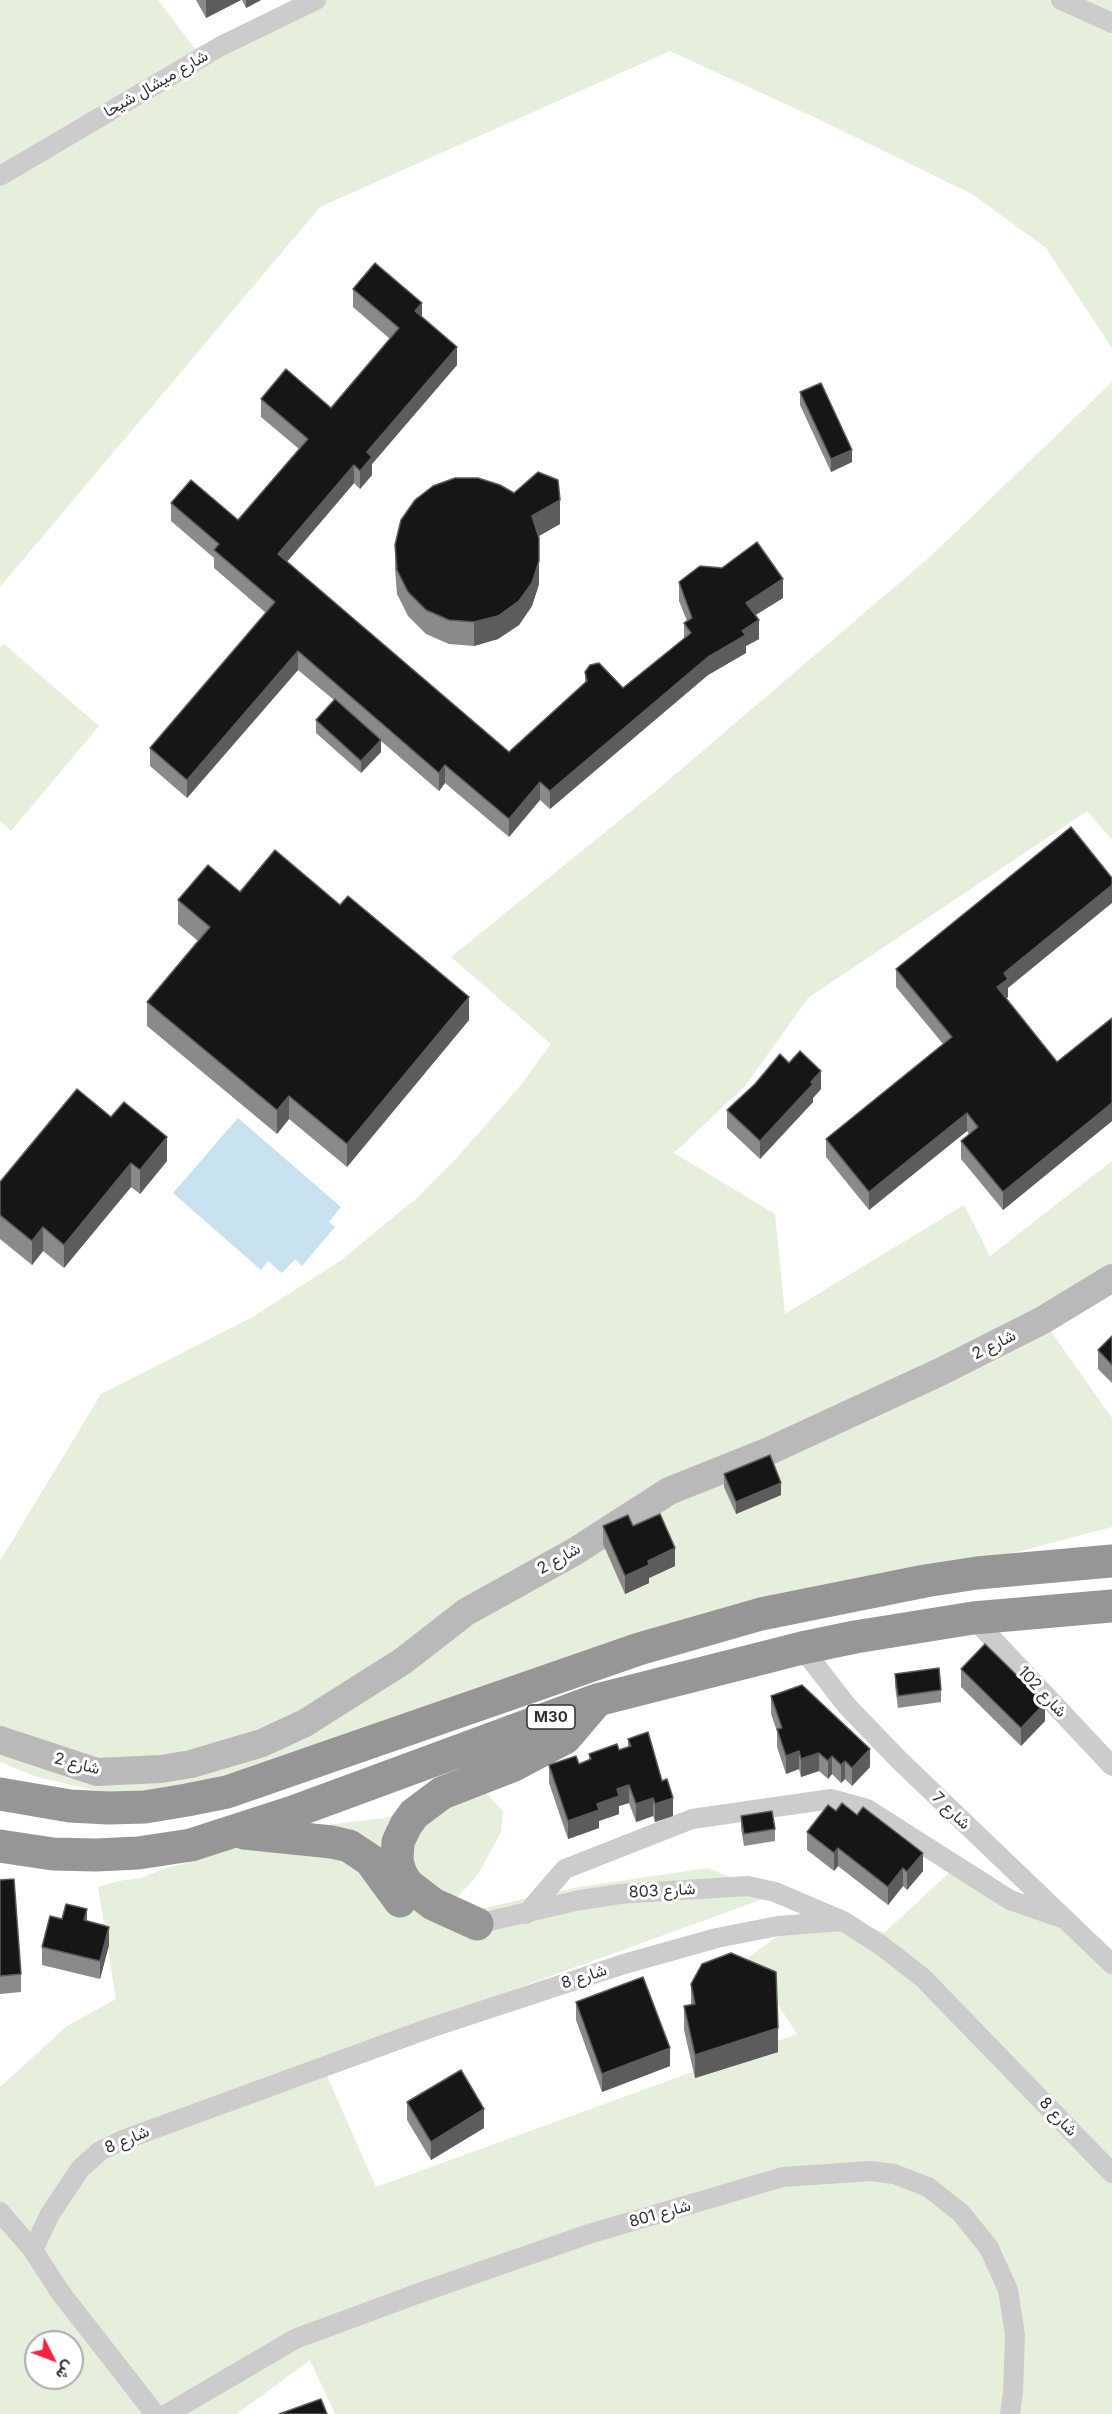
<!DOCTYPE html>
<html>
<head>
<meta charset="utf-8">
<style>
	body { margin:0 }
	#map { position:relative; width:1112px; height:2414px; overflow:hidden; background:#fff; font-family:Inter,Vazirmatn,sans-serif }
	canvas { display:block }
	.north { position:absolute; left:24px; top:2330px; width:60px; height:60px; box-sizing:border-box; background:#fff; border:2px solid #acacac; border-radius:50%; rotate:132deg; font-size:16px; font-weight:700; line-height:24px; text-align:center; color:#2f2f2f }
	.north::after { content:''; display:block; margin:auto; width:21px; height:27px; background:#f5233c; clip-path:polygon(50% 0,100% 100%,50% 72%,0 100%) }
</style>
</head>
<body>
<div id="map">
<canvas width="1112" height="2414"></canvas>
<div class="north">ش</div>
</div>
<script>
const ctx = document.querySelector('canvas').getContext('2d');
ctx.lineJoin = 'round';
function fillPath(path, color) {
  ctx.fillStyle = color;
  ctx.fill(path, 'evenodd');
}
function poly(rows) {
  const path = new Path2D();
  for (const r of rows) {
    path.moveTo(r[0], r[1]);
    for (let i = 2; i < r.length; i += 2) path.lineTo(r[i], r[i + 1]);
  }
  return path;
}
function stroke(path, color, width, dash) {
  ctx.strokeStyle = color;
  ctx.lineWidth = width;
  ctx.lineCap = dash ? 'butt' : 'round';
  ctx.setLineDash(dash || []);
  ctx.stroke(path);
}
function write(font, color, halo, rows, align = 'center') {
  ctx.font = font + ' Inter,Vazirmatn,sans-serif';
  ctx.lineWidth = 6;
  ctx.setLineDash([]);
  ctx.textBaseline = 'middle';
  ctx.strokeStyle = halo;
  ctx.fillStyle = color;
  for (const [text, x, y, turn = 0] of rows) {
    ctx.save();
    ctx.translate(x, y);
    ctx.rotate((+turn || 0) * Math.PI / 180);
    ctx.textAlign = isNaN(turn) ? turn : align;
    if (halo) ctx.strokeText(text, 0, 0);
    ctx.fillText(text, 0, 0);
    ctx.restore();
  }
}
fillPath(poly([
	[0,0,158,0,195,49,291,0,1112,0,1112,348,1046,248,972,194,816,118,670,51,320,207,0,587],
	[1112,382,1112,840,1087,811,808,998,745,1086,674,1153,775,1214,785,1314,964,1205,990,1256,1112,1161,1112,1272,1045,1323,1112,1418,1112,1527,692,1637,235,1789,103,1792,37,1777,0,1762,0,1561,101,1394,251,1318,340,1261,418,1197,454,1161,521,1085,551,1044,451,957,657,790,932,555],
	[4,644,99,726,11,831,0,821,0,648],
	[486,1793,503,1811,501,1832,479,1873,448,1908,434,1919,579,1887,708,1868,774,1895,320,2060,376,2187,797,2034,748,1958,805,1915,885,1932,961,1862,1112,1950,1112,2414,335,2414,310,2360,237,2414,0,2414,0,2087,67,2026,116,1999,98,1887,118,1881,141,1878,166,1868,191,1862,231,1848,318,1826,385,1818],
	[36,2342,72,2342,72,2378,36,2378]
]), '#e6eedc');
fillPath(poly([
	[238,1118,341,1207,329,1222,335,1227,302,1266,295,1259,282,1273,268,1261,261,1270,173,1193]
]), '#c7e1ef');
stroke(poly([
	[1061,0,1112,23],
	[0,176,221,46,316,0],
	[973,1618,1112,1766],
	[802,1648,847,1706,899,1760,1112,1964],
	[526,1914,565,1869,692,1819,831,1799,867,1809,1010,1900,1065,1919],
	[477,1924,575,1901,619,1894,748,1886,775,1892,843,1921,882,1946,923,1978,1112,2173],
	[0,2212,33,2250,60,2292,155,2414],
	[33,2250,50,2214,80,2169,100,2151,123,2140,430,2028,624,1964,717,1938,778,1926,843,1921],
	[167,2414,295,2339,422,2292,589,2234,783,2177,871,2171,894,2174,928,2187,961,2213,989,2248,1008,2290,1015,2335,1013,2392,1010,2414]
]), '#ccc', 20);
stroke(poly([
	[0,1740,97,1772,161,1769,191,1764,262,1743,305,1723,403,1661,466,1612,574,1552,669,1491,769,1451,940,1372,1043,1320,1112,1278]
]), '#b9b9b9', 28);
stroke(poly([
	[0,1794,70,1806,108,1808,145,1807,187,1800,227,1792,639,1649,761,1614,925,1581,977,1573,1112,1561],
	[244,1833,332,1842,349,1846,370,1860,400,1901],
	[0,1846,53,1854,96,1855,138,1853,191,1845,293,1812,597,1700,802,1648,855,1637,973,1618,1112,1606],
	[477,1924,433,1904,407,1884,400,1872,397,1860,398,1842,406,1825,414,1814,442,1793,514,1765,565,1738,594,1704]
]), '#969696', 33);
fillPath(poly([
	[196,0,241,0,206,18],
	[242,0,261,0,246,8],
	[353,289,422,317,457,365,372,464,372,475,360,489,354,483,287,562,509,752,585,683,585,672,623,688,684,639,684,623,687,621,679,601,679,582,783,598,755,615,759,639,746,646,746,653,708,675,550,809,540,800,509,837,445,783,439,791,381,741,381,752,361,773,316,733,316,720,334,700,298,670,187,798,150,766,150,748,266,613,214,568,214,558,171,521,171,503,238,520,299,449,261,417,261,399,331,408,390,339,353,307],
	[800,392,852,462,831,472,800,405],
	[560,524,538,536,539,584,532,606,519,625,498,639,474,646,449,644,426,634,408,616,397,594,395,569,395,545],
	[240,892,469,1020,347,1167,289,1119,277,1134,147,1026,147,1002,198,941,178,924,178,900],
	[896,969,1008,988,1008,997,1006,998,1057,1062,1112,1018,1112,1121,1003,1210,961,1159,961,1141,969,1134,967,1131,869,1210,826,1157,826,1139,943,1044,896,987],
	[789,1063,821,1089,813,1098,813,1102,760,1159,727,1128,727,1110],
	[111,1117,167,1161,140,1194,131,1187,64,1268,43,1251,32,1265,0,1239,0,1182],
	[1112,1336,1112,1383,1098,1369,1098,1350],
	[724,1474,781,1495,736,1514,724,1487],
	[603,1526,633,1526,675,1566,649,1578,649,1583,625,1594,603,1544],
	[961,1669,1045,1721,1021,1746,961,1687],
	[895,1674,941,1690,941,1702,898,1708,895,1686],
	[771,1696,870,1767,852,1786,845,1779,841,1783,832,1774,828,1779,819,1771,801,1777,799,1769,786,1774,777,1747,777,1731,771,1714],
	[628,1739,673,1816,655,1822,653,1816,636,1822,629,1803,619,1806,619,1814,599,1821,599,1828,568,1839,549,1783,549,1765,579,1764,589,1760,589,1754,619,1750,628,1747],
	[741,1816,775,1829,775,1841,744,1846,741,1828],
	[807,1832,923,1871,907,1890,903,1886,888,1905,838,1866,834,1871,807,1850],
	[0,1880,21,1974,21,1992,0,1994],
	[62,1919,87,1921,109,1945,100,1979,42,1965,42,1947],
	[691,1984,778,2052,695,2078,684,2030,684,2006,691,2005],
	[576,2002,670,2066,602,2092,576,2020],
	[407,2102,484,2128,431,2160,407,2120]
]), '#8a8a8a');
fillPath(poly([
	[206,0,241,0,206,18],
	[246,0,261,0,246,8],
	[422,303,422,321,415,311],
	[457,347,457,365,372,464,372,475,360,489,360,471,367,452],
	[852,450,852,462,831,472,831,459],
	[354,465,354,483,278,572,278,554],
	[560,500,560,524,532,540,532,516],
	[539,561,539,584,532,606,519,625,498,639,474,646,474,622],
	[783,579,783,598,746,621,746,603],
	[759,620,759,639,746,646,746,653,708,675,550,809,550,791,708,657,742,631],
	[298,651,298,670,187,798,187,780],
	[381,740,381,752,361,773,361,761],
	[445,765,445,783,439,791,439,773],
	[540,782,540,800,509,837,509,819],
	[1112,885,1112,903,1008,988,1008,997,997,1006,997,987,1004,973],
	[469,997,469,1020,347,1167,347,1144],
	[821,1071,821,1089,813,1098,813,1102,760,1159,760,1141],
	[289,1096,289,1119,277,1134,277,1110],
	[1112,1103,1112,1121,1003,1210,1003,1192],
	[967,1113,967,1131,869,1210,869,1192],
	[167,1137,167,1161,140,1194,140,1170],
	[131,1163,131,1187,64,1268,64,1245],
	[43,1227,43,1251,32,1265,32,1241],
	[781,1483,781,1495,736,1514,736,1502],
	[675,1548,675,1566,649,1578,649,1583,625,1594,625,1576,648,1561],
	[1045,1703,1045,1721,1021,1746,1021,1728],
	[870,1749,870,1767,852,1786,852,1768],
	[799,1751,799,1769,786,1774,786,1756],
	[819,1753,819,1771,801,1777,801,1759],
	[832,1756,832,1774,828,1779,828,1761],
	[845,1761,845,1779,841,1783,841,1765],
	[629,1785,629,1803,619,1806,619,1814,599,1821,599,1828,568,1839,568,1821,597,1804,617,1789],
	[653,1798,653,1816,636,1822,636,1804],
	[673,1798,673,1816,655,1822,655,1804],
	[838,1848,838,1866,834,1871,834,1853],
	[923,1853,923,1871,907,1890,907,1872],
	[903,1868,903,1886,888,1905,888,1887],
	[87,1909,87,1927,84,1920],
	[109,1927,109,1945,100,1979,100,1961],
	[778,2028,778,2052,695,2078,695,2055],
	[670,2048,670,2066,602,2092,602,2074],
	[484,2109,484,2128,431,2160,431,2142]
]), '#5c5c5c');
const building = poly([
	[375,263,422,303,415,311,457,347,367,452,372,457,360,471,354,465,278,554,509,752,587,681,585,672,590,665,599,663,623,688,691,633,684,623,692,618,679,582,700,566,722,568,757,542,783,579,746,603,759,620,742,631,746,635,708,657,550,791,540,782,509,819,445,765,439,773,298,651,187,780,150,748,275,602,214,550,219,544,171,503,191,480,238,520,308,439,261,399,286,369,331,408,399,328,353,289,375,263],
	[821,383,852,450,831,459,800,392,821,383],
	[538,472,558,480,560,500,532,516,539,538,539,561,532,583,519,601,498,616,474,622,449,620,426,610,408,592,397,570,395,545,401,520,415,500,433,486,455,478,478,478,500,485,514,493,538,472],
	[335,699,381,740,361,761,316,720,335,699],
	[1071,827,1112,878,1112,885,1004,973,1008,979,997,987,1057,1062,1112,1018,1112,1103,1003,1192,961,1141,978,1127,967,1113,869,1192,826,1139,952,1037,896,969,1071,827],
	[275,850,340,905,348,896,469,997,347,1144,289,1096,277,1110,147,1002,210,927,178,900,208,865,240,892,275,850],
	[800,1051,821,1071,811,1082,813,1084,760,1141,727,1110,755,1084,780,1054,789,1063,800,1051],
	[77,1089,111,1117,124,1102,167,1137,140,1170,131,1163,64,1245,43,1227,32,1241,0,1215,0,1182,77,1089],
	[1112,1336,1112,1365,1098,1350,1112,1336],
	[770,1455,781,1483,736,1502,724,1474,770,1455],
	[660,1514,675,1548,648,1561,649,1565,625,1576,603,1526,628,1515,633,1526,660,1514],
	[985,1644,1045,1703,1021,1728,961,1669,985,1644],
	[939,1668,941,1690,898,1696,895,1674,939,1668],
	[802,1685,870,1749,852,1768,845,1761,841,1765,832,1756,828,1761,819,1753,801,1759,799,1751,786,1756,777,1729,782,1728,771,1696,802,1685],
	[648,1732,662,1781,667,1779,673,1798,655,1804,653,1798,636,1804,629,1785,617,1789,619,1796,597,1804,599,1810,568,1821,549,1765,576,1756,579,1764,591,1759,589,1754,617,1744,619,1750,631,1746,628,1739,648,1732],
	[842,1803,857,1815,863,1807,923,1853,907,1872,903,1868,888,1887,838,1848,834,1853,807,1832,828,1805,836,1811,842,1803],
	[772,1811,775,1829,744,1834,741,1816,772,1811],
	[14,1879,21,1974,0,1976,0,1880,14,1879],
	[66,1904,87,1909,84,1920,109,1927,100,1961,42,1947,50,1916,62,1919,66,1904],
	[731,1953,776,1972,778,2028,695,2055,684,2006,695,2004,691,1984,702,1964,731,1953],
	[643,1977,670,2048,602,2074,576,2002,643,1977],
	[461,2070,484,2109,431,2142,407,2102,461,2070],
	[321,2399,327,2414,279,2414,321,2399]
]);
fillPath(building, '#161616');
stroke(building, '#5c5c5c', 1.5);
for (const [x, y, w] of [
	[551,1717,48]
]) {
  const box = new Path2D();
  box.roundRect(x - w / 2, y - 12, w, 24, 4.5);
  ctx.fillStyle = '#fff';
  ctx.fill(box);
  stroke(box, '#2f2f2f', 1.5);
}
write('bold 15px', '#2f2f2f', null, [
	["M30",551,1717]
]);
write('16px', '#2f2f2f', '#fff', [
	["شارع ميشال شيحا",156,84,-30],
	["شارع 2",994,1345,-27],
	["شارع 2",559,1559,-29],
	["شارع 102",1042,1692,47],
	["شارع 2",77,1764,14],
	["شارع 7",951,1811,44],
	["شارع 803",662,1891,-3],
	["شارع 8",584,1977,-18],
	["شارع 8",1058,2117,47],
	["شارع 8",127,2140,-23],
	["شارع 801",660,2214,-16]
]);
</script>
</body>
</html>
